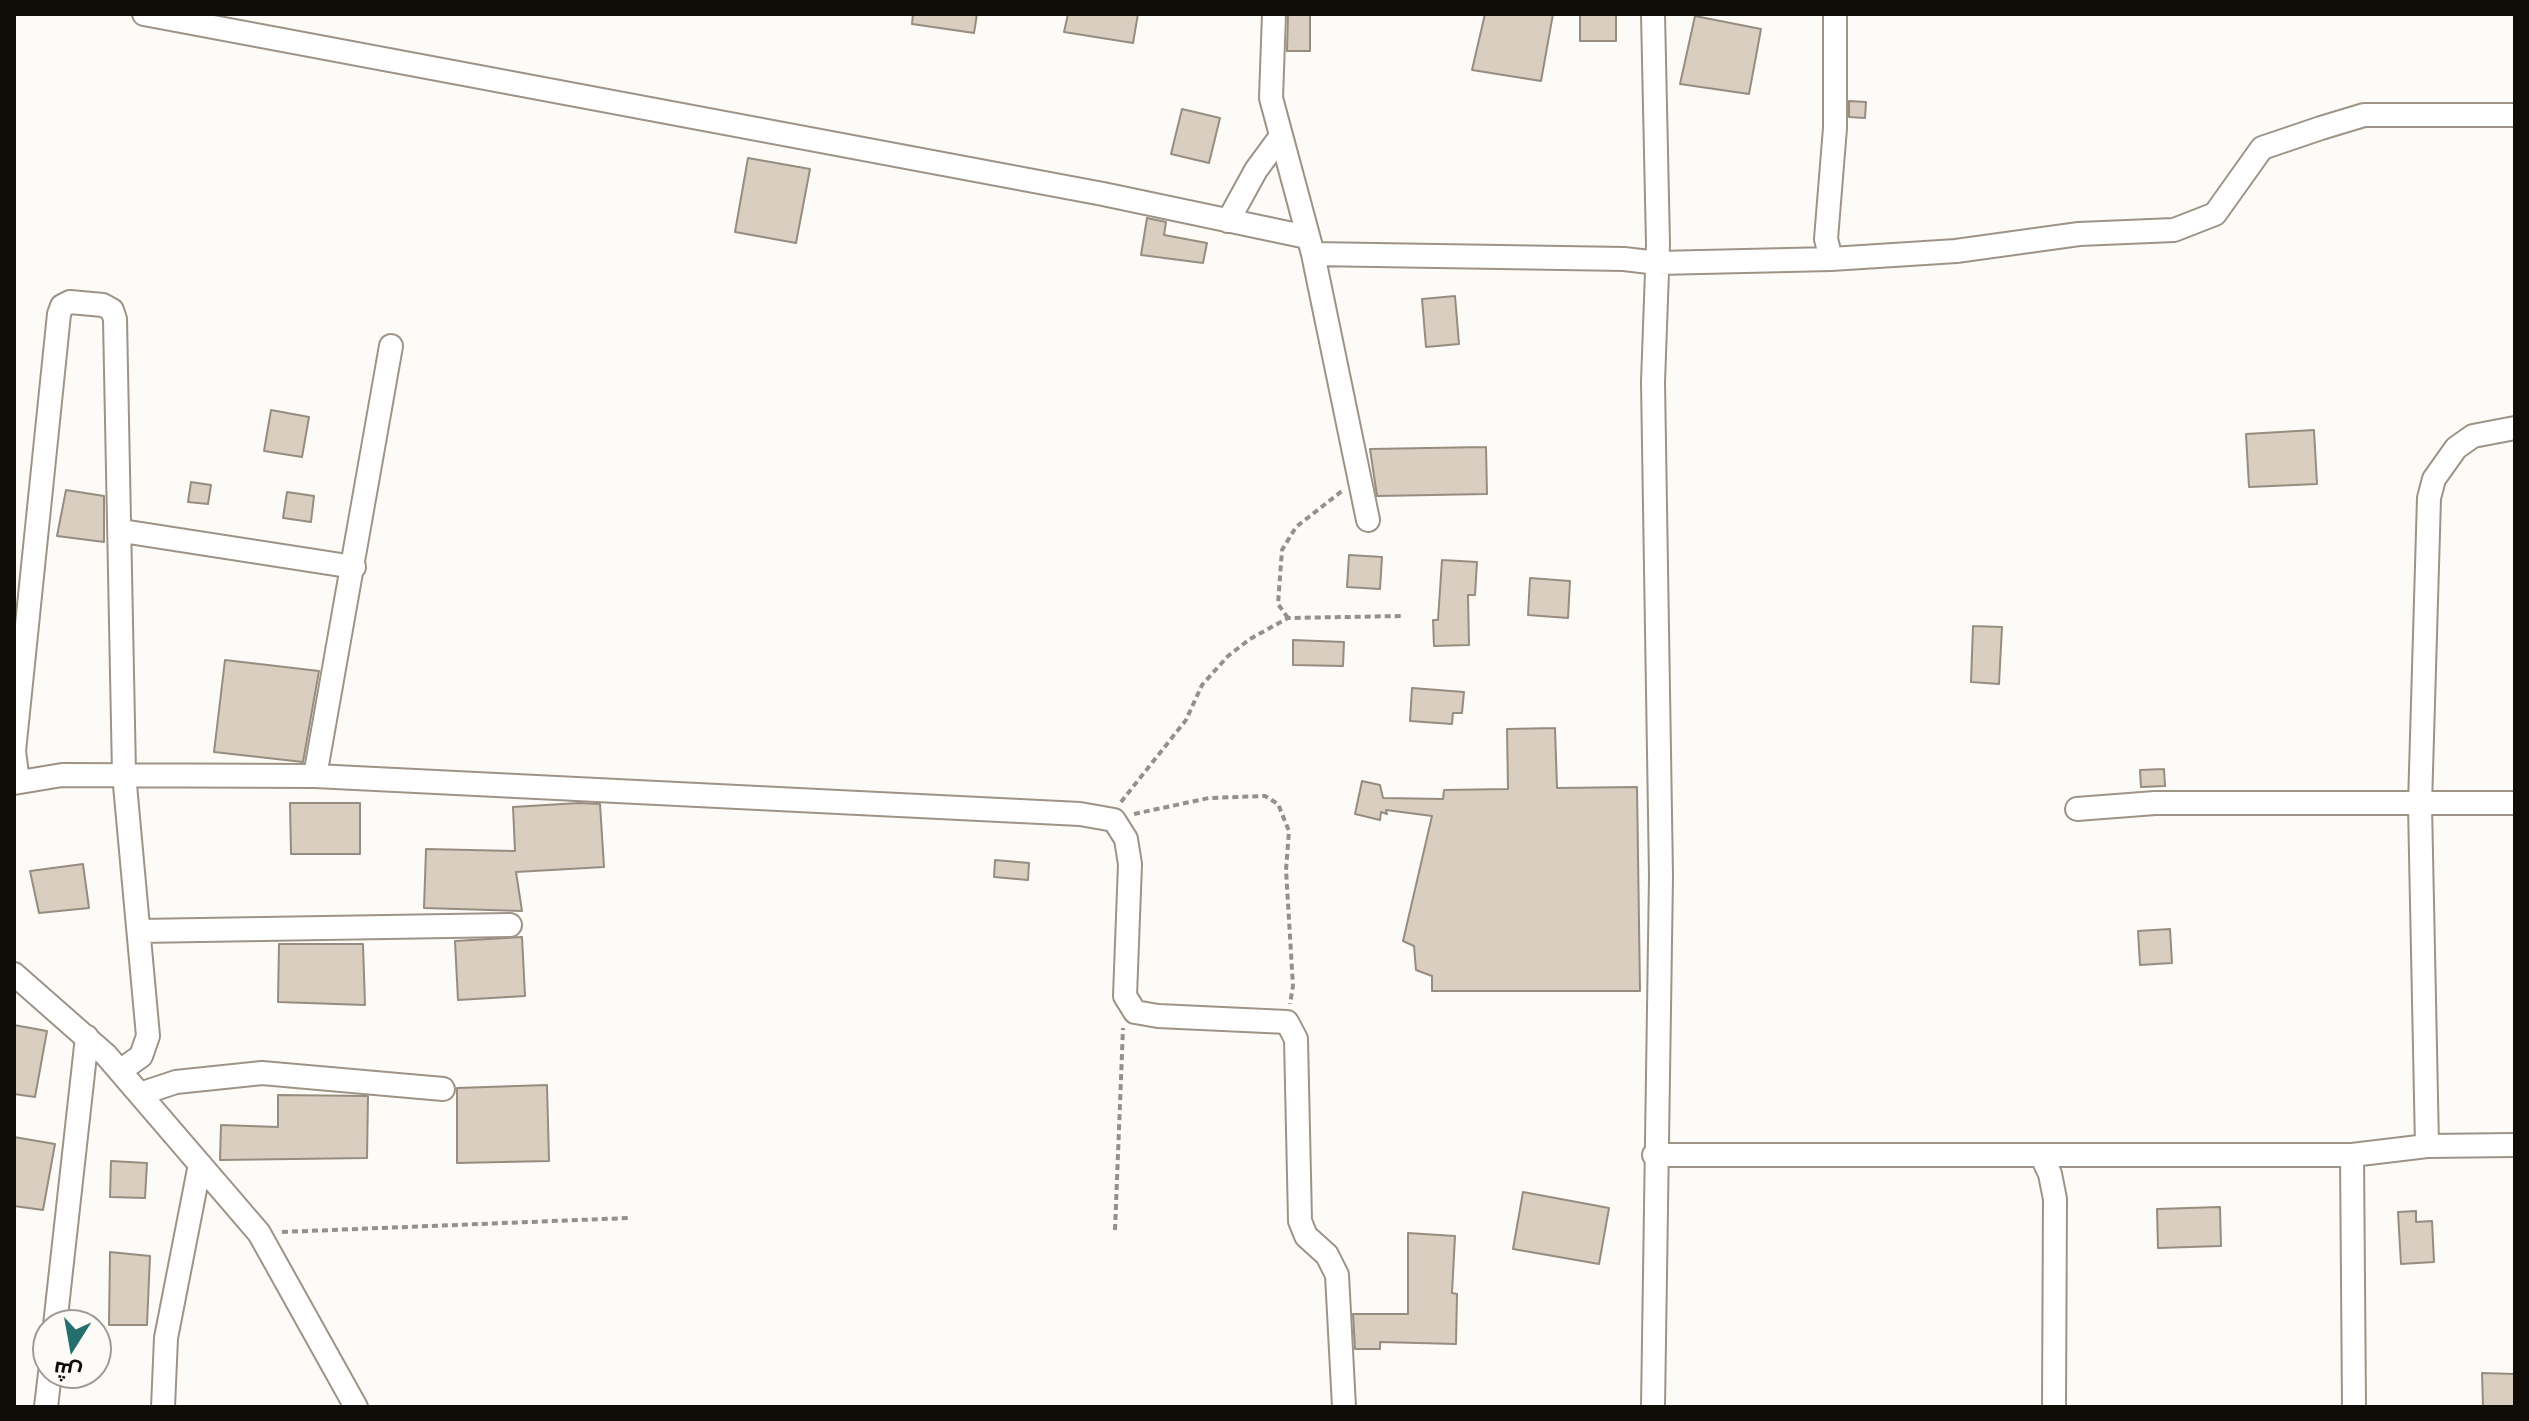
<!DOCTYPE html>
<html>
<head>
<meta charset="utf-8">
<style>
	body { margin:0 }
	#map { position:relative; width:2529px; height:1421px; overflow:hidden; background:#fdfbf8; font-family:Poppins,Cairo,sans-serif }
	canvas { display:block }
	.frame { position:absolute; inset:0; border:16px solid #0f0c07; pointer-events:none }
	.north { position:absolute; left:32px; top:1309px; width:80px; height:80px; box-sizing:border-box; background:#fdfbf8; border:2px solid #9e9b98; border-radius:50%; rotate:191deg; font-size:22px; font-weight:700; line-height:32px; text-align:center; color:#0f0c07 }
	.north::after { content:''; display:block; margin:auto; width:28px; height:36px; background:#246f6e; clip-path:polygon(50% 0,100% 100%,50% 72%,0 100%) }
</style>
</head>
<body>
<div id="map">
<canvas width="2529" height="1421"></canvas>
<div class="frame"></div>
<div class="north">ش</div>
</div>
<script>
const ctx = document.querySelector('canvas').getContext('2d');
ctx.lineJoin = 'round';
function fillPath(path, color) {
  ctx.fillStyle = color;
  ctx.fill(path, 'evenodd');
}
function poly(rows) {
  const path = new Path2D();
  for (const r of rows) {
    path.moveTo(r[0], r[1]);
    for (let i = 2; i < r.length; i += 2) path.lineTo(r[i], r[i + 1]);
  }
  return path;
}
function stroke(path, color, width, dash) {
  ctx.strokeStyle = color;
  ctx.lineWidth = width;
  ctx.lineCap = dash ? 'butt' : 'round';
  ctx.setLineDash(dash || []);
  ctx.stroke(path);
}
const building = poly([
	[913,14,977,14,974,33,912,24,913,14],
	[1068,14,1138,14,1133,43,1064,32,1068,14],
	[1288,14,1310,14,1310,51,1287,51,1288,14],
	[1485,14,1553,14,1541,81,1472,70,1485,14],
	[1580,14,1616,14,1616,41,1580,41,1580,14],
	[1695,16,1761,29,1749,94,1680,84,1695,16],
	[1849,101,1866,102,1865,118,1849,117,1849,101],
	[1182,109,1220,118,1209,163,1171,154,1182,109],
	[748,158,810,169,796,243,735,232,748,158],
	[1147,218,1166,222,1164,235,1207,243,1203,263,1141,255,1147,218],
	[1455,296,1459,344,1426,347,1422,299,1455,296],
	[271,410,309,417,302,457,264,451,271,410],
	[2314,430,2317,484,2249,487,2246,434,2314,430],
	[1486,447,1487,494,1377,496,1370,449,1486,447],
	[191,482,211,485,208,504,188,502,191,482],
	[66,490,104,496,104,542,57,536,66,490],
	[287,492,314,496,311,522,283,518,287,492],
	[1349,555,1382,557,1380,589,1347,587,1349,555],
	[1442,560,1477,562,1475,595,1468,595,1469,645,1434,646,1433,620,1438,620,1442,560],
	[1530,578,1570,581,1568,618,1528,615,1530,578],
	[1973,626,2002,627,1999,684,1971,682,1973,626],
	[1293,640,1344,642,1343,666,1293,665,1293,640],
	[225,660,319,671,303,762,214,752,225,660],
	[1412,688,1464,692,1462,713,1453,713,1452,724,1410,721,1412,688],
	[1555,728,1557,788,1637,787,1640,991,1432,991,1432,976,1416,970,1414,946,1403,941,1432,816,1386,810,1387,814,1381,812,1380,820,1355,814,1362,781,1380,785,1383,798,1443,799,1444,790,1508,789,1507,729,1555,728],
	[2164,769,2165,786,2141,787,2140,770,2164,769],
	[290,803,360,803,360,854,291,854,290,803],
	[579,803,600,804,604,867,516,872,522,911,424,908,426,849,515,851,513,807,579,803],
	[995,860,1029,863,1028,880,994,877,995,860],
	[83,864,89,908,39,913,30,871,83,864],
	[2170,929,2172,963,2140,965,2138,931,2170,929],
	[522,937,525,996,458,1000,455,941,522,937],
	[279,944,363,944,365,1005,278,1002,279,944],
	[14,1025,47,1031,35,1097,14,1094,14,1025],
	[547,1085,549,1161,457,1163,457,1088,547,1085],
	[278,1095,368,1096,367,1158,220,1160,221,1125,278,1127,278,1095],
	[14,1137,55,1144,43,1210,14,1206,14,1137],
	[111,1161,147,1163,145,1198,110,1197,111,1161],
	[1523,1192,1609,1208,1599,1264,1513,1249,1523,1192],
	[2220,1207,2221,1246,2158,1248,2157,1209,2220,1207],
	[2416,1211,2416,1222,2432,1221,2434,1262,2401,1264,2398,1212,2416,1211],
	[1408,1233,1455,1236,1452,1293,1457,1294,1456,1344,1380,1342,1380,1349,1355,1349,1353,1314,1408,1314,1408,1233],
	[110,1252,150,1256,147,1325,109,1325,110,1252],
	[2482,1373,2515,1374,2515,1407,2483,1407,2482,1373]
]);
fillPath(building, '#dacec1');
stroke(building, '#968c7f', 2);
const minor = poly([
	[144,14,1103,194,1307,237],
	[1274,14,1271,98,1313,254,1368,520],
	[1228,221,1256,170,1281,136],
	[1313,254,1624,259,1658,263,1831,259,1956,251,2079,234,2174,230,2215,214,2262,148,2321,128,2364,115,2515,115],
	[1831,259,1826,239,1835,128,1835,14],
	[122,531,354,567],
	[315,776,391,346],
	[18,782,14,751,59,314,62,306,70,302,103,305,112,310,115,319,124,774,148,1036,141,1056,120,1071],
	[14,783,62,775,315,776,1080,814,1114,820,1126,839,1130,864,1125,996,1135,1012,1158,1016,1287,1022,1296,1039,1300,1221,1306,1236,1327,1255,1337,1275,1344,1407],
	[2077,809,2155,803,2515,803],
	[139,931,510,925],
	[14,974,106,1055,259,1233,356,1407],
	[140,1094,176,1082,262,1073,443,1089],
	[2427,1146,2420,805,2429,498,2434,479,2456,448,2473,436,2515,428],
	[1654,1155,2352,1155],
	[2042,1157,2050,1174,2055,1199,2054,1407],
	[55,1325,87,1037],
	[46,1407,50,1373],
	[163,1407,166,1338,200,1164],
	[1653,1407,1661,876,1653,382,1658,244,1653,14],
	[2354,1407,2352,1155,2427,1146,2515,1145]
]);
stroke(minor, '#9e9387', 26);
stroke(poly([
	[1288,618,1278,604,1282,550,1296,527,1342,491],
	[1121,802,1186,720,1202,685,1228,656,1250,639,1288,618,1402,616],
	[1134,814,1209,798,1265,796,1278,804,1289,831,1286,870,1293,986,1290,1004],
	[1115,1230,1123,1028],
	[282,1232,628,1218]
]), '#93918d', 4, [6, 4]);
stroke(minor, '#fff', 22);
</script>
</body>
</html>
